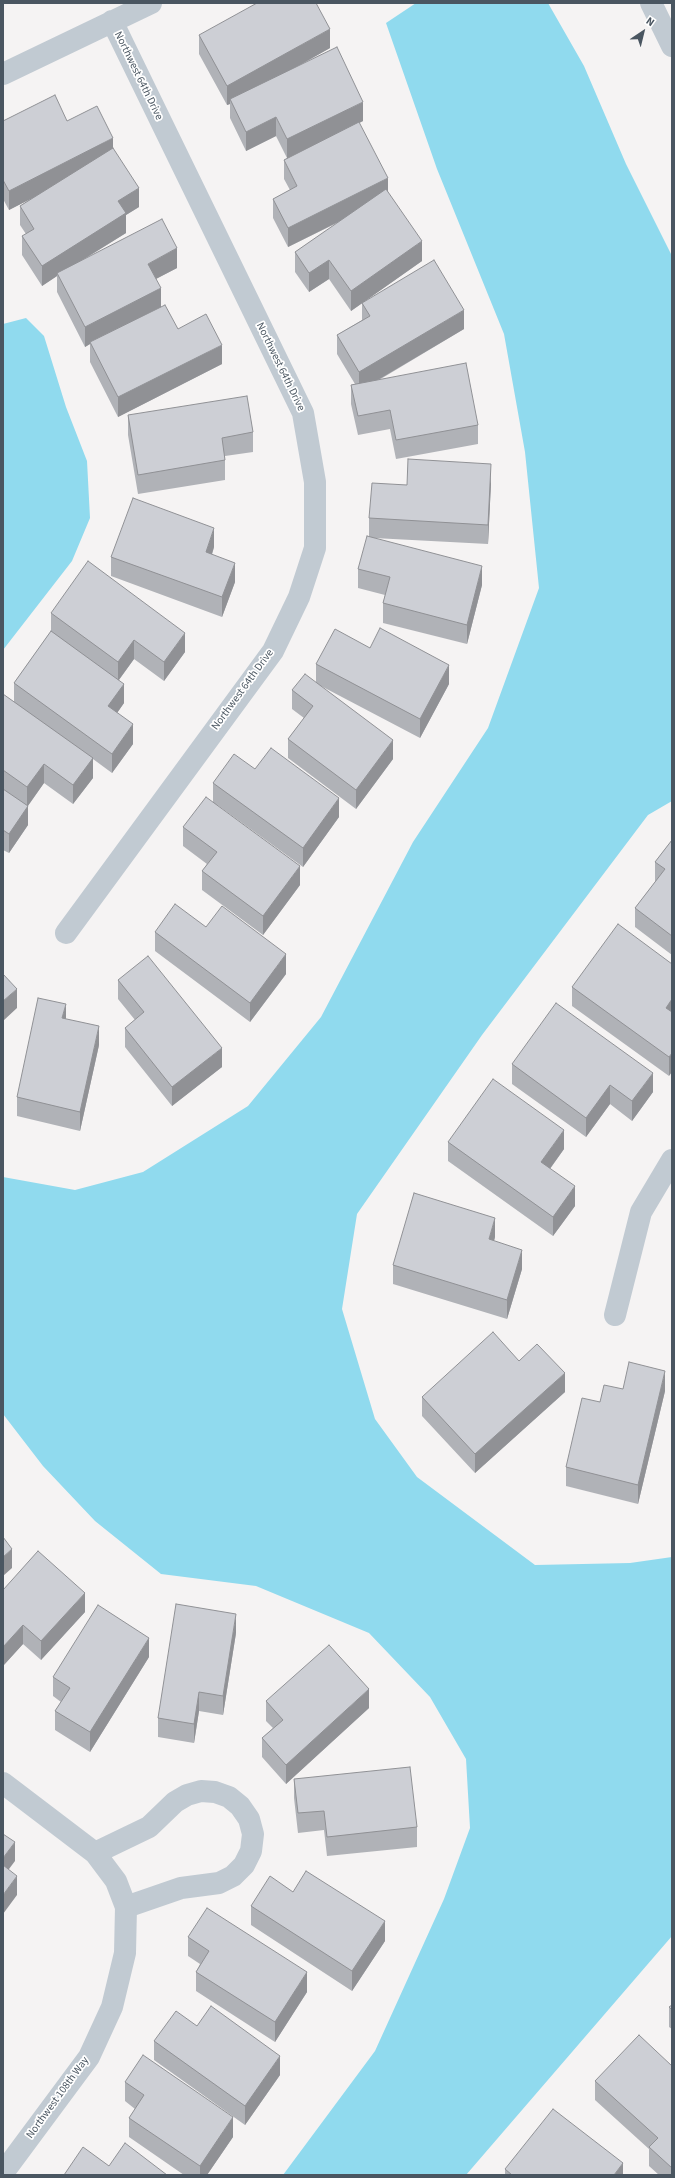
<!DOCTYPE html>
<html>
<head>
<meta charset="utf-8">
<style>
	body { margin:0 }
	#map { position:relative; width:675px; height:2178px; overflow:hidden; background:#f5f3f3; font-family:"Source Sans 3",sans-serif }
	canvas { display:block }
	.frame { position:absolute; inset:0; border:4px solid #4a5661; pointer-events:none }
	.north { position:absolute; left:623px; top:12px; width:40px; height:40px; -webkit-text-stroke:3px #fff; paint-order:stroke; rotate:35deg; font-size:11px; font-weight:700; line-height:16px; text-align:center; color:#4a5661 }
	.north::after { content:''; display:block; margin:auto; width:14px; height:18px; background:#4a5661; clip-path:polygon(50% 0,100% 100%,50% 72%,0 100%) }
</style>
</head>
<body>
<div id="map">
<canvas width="675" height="2178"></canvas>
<div class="frame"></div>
<div class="north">N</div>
</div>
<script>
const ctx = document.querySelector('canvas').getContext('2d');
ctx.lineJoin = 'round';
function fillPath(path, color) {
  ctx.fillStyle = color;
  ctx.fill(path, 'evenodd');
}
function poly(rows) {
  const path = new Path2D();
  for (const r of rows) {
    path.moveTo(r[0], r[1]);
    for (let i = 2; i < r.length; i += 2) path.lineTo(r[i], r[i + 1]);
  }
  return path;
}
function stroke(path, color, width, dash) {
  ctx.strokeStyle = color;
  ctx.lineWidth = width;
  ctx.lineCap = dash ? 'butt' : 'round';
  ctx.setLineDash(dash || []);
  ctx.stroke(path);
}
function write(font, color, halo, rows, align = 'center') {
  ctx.font = font + ' "Source Sans 3",sans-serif';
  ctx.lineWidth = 3.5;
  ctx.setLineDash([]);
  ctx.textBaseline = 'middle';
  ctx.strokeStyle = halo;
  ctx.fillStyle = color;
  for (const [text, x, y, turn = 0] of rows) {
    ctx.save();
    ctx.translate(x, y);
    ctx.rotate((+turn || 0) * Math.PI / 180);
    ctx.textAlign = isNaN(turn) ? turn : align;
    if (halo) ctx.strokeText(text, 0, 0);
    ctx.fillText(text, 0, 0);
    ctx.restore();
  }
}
fillPath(poly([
	[416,3,548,3,584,66,626,164,672,256,672,801,648,815,482,1035,357,1214,342,1309,375,1419,417,1477,535,1565,630,1563,672,1557,672,1936,466,2175,283,2175,375,2051,444,1899,470,1828,466,1759,430,1697,369,1633,256,1586,161,1574,95,1521,43,1466,3,1414,3,1177,75,1190,143,1172,248,1106,321,1017,413,842,488,728,539,588,525,452,504,334,437,169,386,23],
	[26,318,44,336,66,407,87,461,90,518,72,561,3,650,3,324]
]), '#90daee');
stroke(poly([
	[651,3,672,46],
	[3,74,151,3],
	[66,933,273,651,299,597,315,548,315,482,303,413,112,21],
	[615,1315,641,1212,672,1160],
	[3,1783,95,1853,116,1881,126,1907,125,1953,112,2007,89,2057,3,2173],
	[95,1853,149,1827,175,1802,187,1795,201,1791,215,1792,229,1797,240,1806,249,1819,253,1834,251,1851,244,1865,233,1876,219,1883,181,1888,126,1907]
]), '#c1cad2', 22);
fillPath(poly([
	[199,35,330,48,297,67,363,121,359,123,388,192,422,261,351,311,329,279,309,292,295,272,295,252,339,222,288,247,273,218,273,199,290,190,284,179,284,160,287,158,276,136,246,151,230,118,230,104,227,105,199,54],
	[3,121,67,121,113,148,139,207,126,215,126,233,83,260,177,268,156,279,161,307,178,329,222,364,118,417,90,362,90,344,85,347,57,292,57,276,42,286,22,255,22,236,26,234,20,225,20,206,30,199,9,210,3,199],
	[362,303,464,329,379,380,478,425,478,444,396,459,390,429,358,435,351,404,351,385,355,384,337,354,337,335,362,320],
	[128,415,253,432,253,452,225,456,225,480,138,494,128,435],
	[491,483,488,544,374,538,482,585,467,644,383,623,383,603,385,595,358,588,358,569,369,537,369,518,407,485],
	[214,547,212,555,235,582,222,617,111,576,111,557],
	[51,613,185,652,164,681,134,659,119,680,124,703,117,713,133,744,112,773,93,759,93,778,73,804,44,783,28,806,28,825,9,853,3,850,3,694,14,702,14,683,51,631],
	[370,648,449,684,420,738,321,686,393,759,356,809,288,758,288,739,304,718,292,709,292,690,316,682,316,664],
	[255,769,339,817,303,867,216,804,300,885,263,935,202,890,202,871,207,864,183,846,183,827,213,802,213,783],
	[672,840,672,955,635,927,635,908,655,882,655,862],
	[206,927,286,974,250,1022,155,951,155,932],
	[672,964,669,1076,572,1006,572,987],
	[118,980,222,1067,172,1106,125,1047,125,1028,135,1020,118,999],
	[99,1045,80,1131,17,1116,17,1097],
	[512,1064,653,1092,632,1121,610,1104,586,1137,512,1084],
	[448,1142,564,1149,550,1169,575,1206,553,1236,448,1161],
	[495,1237,494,1241,522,1269,507,1319,393,1284,393,1265],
	[519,1361,565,1392,475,1473,422,1416,422,1397],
	[623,1389,665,1391,638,1504,566,1486,566,1467,600,1402],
	[3,1590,85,1612,41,1660,23,1644,3,1666],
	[236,1633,223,1715,199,1711,194,1743,158,1737,158,1718],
	[149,1657,90,1752,55,1730,55,1711,61,1702,53,1696,53,1677],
	[266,1701,369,1708,286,1784,262,1757,262,1738,273,1728,266,1721],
	[294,1779,417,1827,417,1847,327,1856,324,1830,298,1833,294,1798],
	[293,1892,385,1941,352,1991,251,1925,251,1906],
	[188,1937,307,1992,275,2042,196,1991,196,1972,200,1964,188,1956],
	[672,2005,672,2029,669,2027,669,2007],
	[197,2026,280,2075,245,2125,154,2060,154,2041],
	[672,2066,672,2175,659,2175,649,2166,649,2149,595,2100,595,2081],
	[125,2082,233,2137,207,2175,184,2175,129,2137,129,2118,135,2109,125,2101],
	[505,2169,623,2175,505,2175]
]), '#b0b2b7');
fillPath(poly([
	[330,29,330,48,232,103,230,99,230,104,227,105,227,86],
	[363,102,363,121,287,159,287,139],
	[276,117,276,136,246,151,246,132],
	[113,138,113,157,9,210,9,191],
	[388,178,388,197,288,247,288,228],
	[139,188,139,207,126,215,126,233,58,275,57,273,57,276,42,286,42,266,118,201],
	[422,241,422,261,351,311,351,291],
	[177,248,177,268,148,283,148,264],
	[329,260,329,279,309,292,309,273],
	[161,288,161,307,90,342,90,344,85,347,85,327],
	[464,310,464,329,359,391,359,372],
	[222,345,222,364,118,417,118,397],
	[491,464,491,483,488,544,488,525],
	[214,528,214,547,206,572,206,552],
	[235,563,235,582,222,617,222,597],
	[482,566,482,585,467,644,467,625],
	[185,633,185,652,164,681,164,662],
	[134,640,134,659,118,681,118,662],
	[449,665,449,684,420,738,420,719],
	[124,684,124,703,108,726,108,706],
	[133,724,133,744,112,773,112,754],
	[393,740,393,759,356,809,356,790],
	[93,758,93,778,73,804,73,785],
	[44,764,44,783,27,807,27,787],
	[339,798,339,817,303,867,303,848],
	[28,806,28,825,9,853,9,834],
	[300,866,300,885,263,935,263,916],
	[286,954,286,974,250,1022,250,1003],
	[17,989,17,1008,3,1021,3,1001],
	[672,999,672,1018,666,1008],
	[66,1004,66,1023,62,1018],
	[99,1026,99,1045,80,1131,80,1112],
	[222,1048,222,1067,172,1106,172,1087],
	[672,1053,672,1072,669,1076,669,1057],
	[653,1073,653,1092,632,1121,632,1101],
	[610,1085,610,1104,586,1137,586,1118],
	[564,1130,564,1149,541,1181,541,1162],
	[575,1186,575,1206,553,1236,553,1217],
	[495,1218,495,1237,489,1259,489,1239],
	[522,1250,522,1269,507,1319,507,1300],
	[665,1371,665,1391,638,1504,638,1485],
	[565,1373,565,1392,475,1473,475,1454],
	[12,1549,12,1568,3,1576,3,1557],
	[85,1593,85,1612,41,1660,41,1641],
	[236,1614,236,1633,223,1715,223,1696],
	[23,1625,23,1644,3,1666,3,1647],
	[149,1638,149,1657,90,1752,90,1732],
	[369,1689,369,1708,286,1784,286,1765],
	[199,1692,199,1711,194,1743,194,1724],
	[15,1842,15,1861,3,1877,3,1858],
	[17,1876,17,1895,3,1914,3,1895],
	[385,1921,385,1941,352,1991,352,1971],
	[307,1972,307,1992,275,2042,275,2022],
	[280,2056,280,2075,245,2125,245,2106],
	[233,2117,233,2137,207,2175,200,2175,200,2166],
	[623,2163,623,2175,614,2175]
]), '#909195');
const building = poly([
	[257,3,316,3,330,29,227,86,199,35,257,3],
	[337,47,363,102,287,139,276,117,246,132,230,99,337,47],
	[55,95,67,121,97,106,113,138,9,191,3,180,3,121,55,95],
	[359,122,388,178,288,228,273,199,297,186,284,160,359,122],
	[113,148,139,188,118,201,126,213,42,266,22,236,34,229,20,206,113,148],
	[386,189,422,241,351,291,329,260,309,273,295,252,386,189],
	[162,219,177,248,148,264,161,288,85,327,57,273,162,219],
	[434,260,464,310,359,372,337,335,370,316,362,303,434,260],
	[165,305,178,329,206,314,222,345,118,397,90,342,165,305],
	[466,363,478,425,396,440,390,410,358,416,351,385,466,363],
	[247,396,253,432,222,438,225,460,138,475,128,415,247,396],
	[408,459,491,464,488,525,369,518,372,483,407,485,408,459],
	[133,498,214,528,206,552,235,563,222,597,111,557,133,498],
	[367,536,482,566,467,625,383,603,390,577,358,569,367,536],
	[88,561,185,633,164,662,134,640,118,662,51,613,88,561],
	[380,628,449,665,420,719,316,664,335,629,370,648,380,628],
	[51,631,124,684,108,706,133,724,112,754,14,683,51,631],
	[305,674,393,740,356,790,288,739,313,706,292,690,305,674],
	[3,694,93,758,73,785,44,764,27,787,3,770,3,694],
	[271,748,339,798,303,848,213,783,234,754,255,769,271,748],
	[3,789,28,806,9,834,3,830,3,789],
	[206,797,300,866,263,916,202,871,217,852,183,827,206,797],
	[672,840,672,936,635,908,665,869,655,862,672,840],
	[175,904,206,927,222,906,286,954,250,1003,155,932,175,904],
	[618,924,672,964,672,999,666,1008,672,1012,672,1053,669,1057,572,987,618,924],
	[148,956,222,1048,172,1087,125,1028,144,1012,118,980,148,956],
	[3,974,17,989,3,1001,3,974],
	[38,998,66,1004,62,1018,99,1026,80,1112,17,1097,38,998],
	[556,1003,653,1073,632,1101,610,1085,586,1118,512,1064,556,1003],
	[493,1079,564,1130,541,1162,575,1186,553,1217,448,1142,493,1079],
	[414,1193,495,1218,489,1239,522,1250,507,1300,393,1265,414,1193],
	[493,1332,519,1361,537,1344,565,1373,475,1454,422,1397,493,1332],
	[629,1362,665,1371,638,1485,566,1467,582,1398,600,1402,604,1385,623,1389,629,1362],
	[3,1537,12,1549,3,1557,3,1537],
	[38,1551,85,1593,41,1641,23,1625,3,1647,3,1590,38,1551],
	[176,1604,236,1614,223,1696,199,1692,194,1724,158,1718,176,1604],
	[98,1605,149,1638,90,1732,55,1711,70,1688,53,1677,98,1605],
	[329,1645,369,1689,286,1765,262,1738,283,1720,266,1701,329,1645],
	[410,1767,417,1827,327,1837,324,1811,298,1813,294,1779,410,1767],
	[3,1834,15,1842,3,1858,3,1834],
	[3,1865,17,1876,3,1895,3,1865],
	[306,1871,385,1921,352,1971,251,1906,270,1876,293,1892,306,1871],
	[207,1908,307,1972,275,2022,196,1972,209,1951,188,1937,207,1908],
	[672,2005,672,2010,669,2007,672,2005],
	[211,2006,280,2056,245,2106,154,2041,176,2011,197,2026,211,2006],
	[639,2035,672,2066,672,2168,649,2147,658,2138,595,2081,639,2035],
	[143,2055,233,2117,200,2166,129,2118,144,2095,125,2082,143,2055],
	[553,2109,623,2163,614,2175,512,2175,505,2169,553,2109],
	[125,2143,167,2175,64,2175,83,2147,109,2166,125,2143]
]);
fillPath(building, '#cdcfd5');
stroke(building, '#909195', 1);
write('11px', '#4a5661', '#fff', [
	["Northwest 64th Drive",138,76,64],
	["Northwest 64th Drive",280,367,64],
	["Northwest 64th Drive",243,690,-54],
	["Northwest 108th Way",58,2098,-54]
]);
</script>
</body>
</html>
